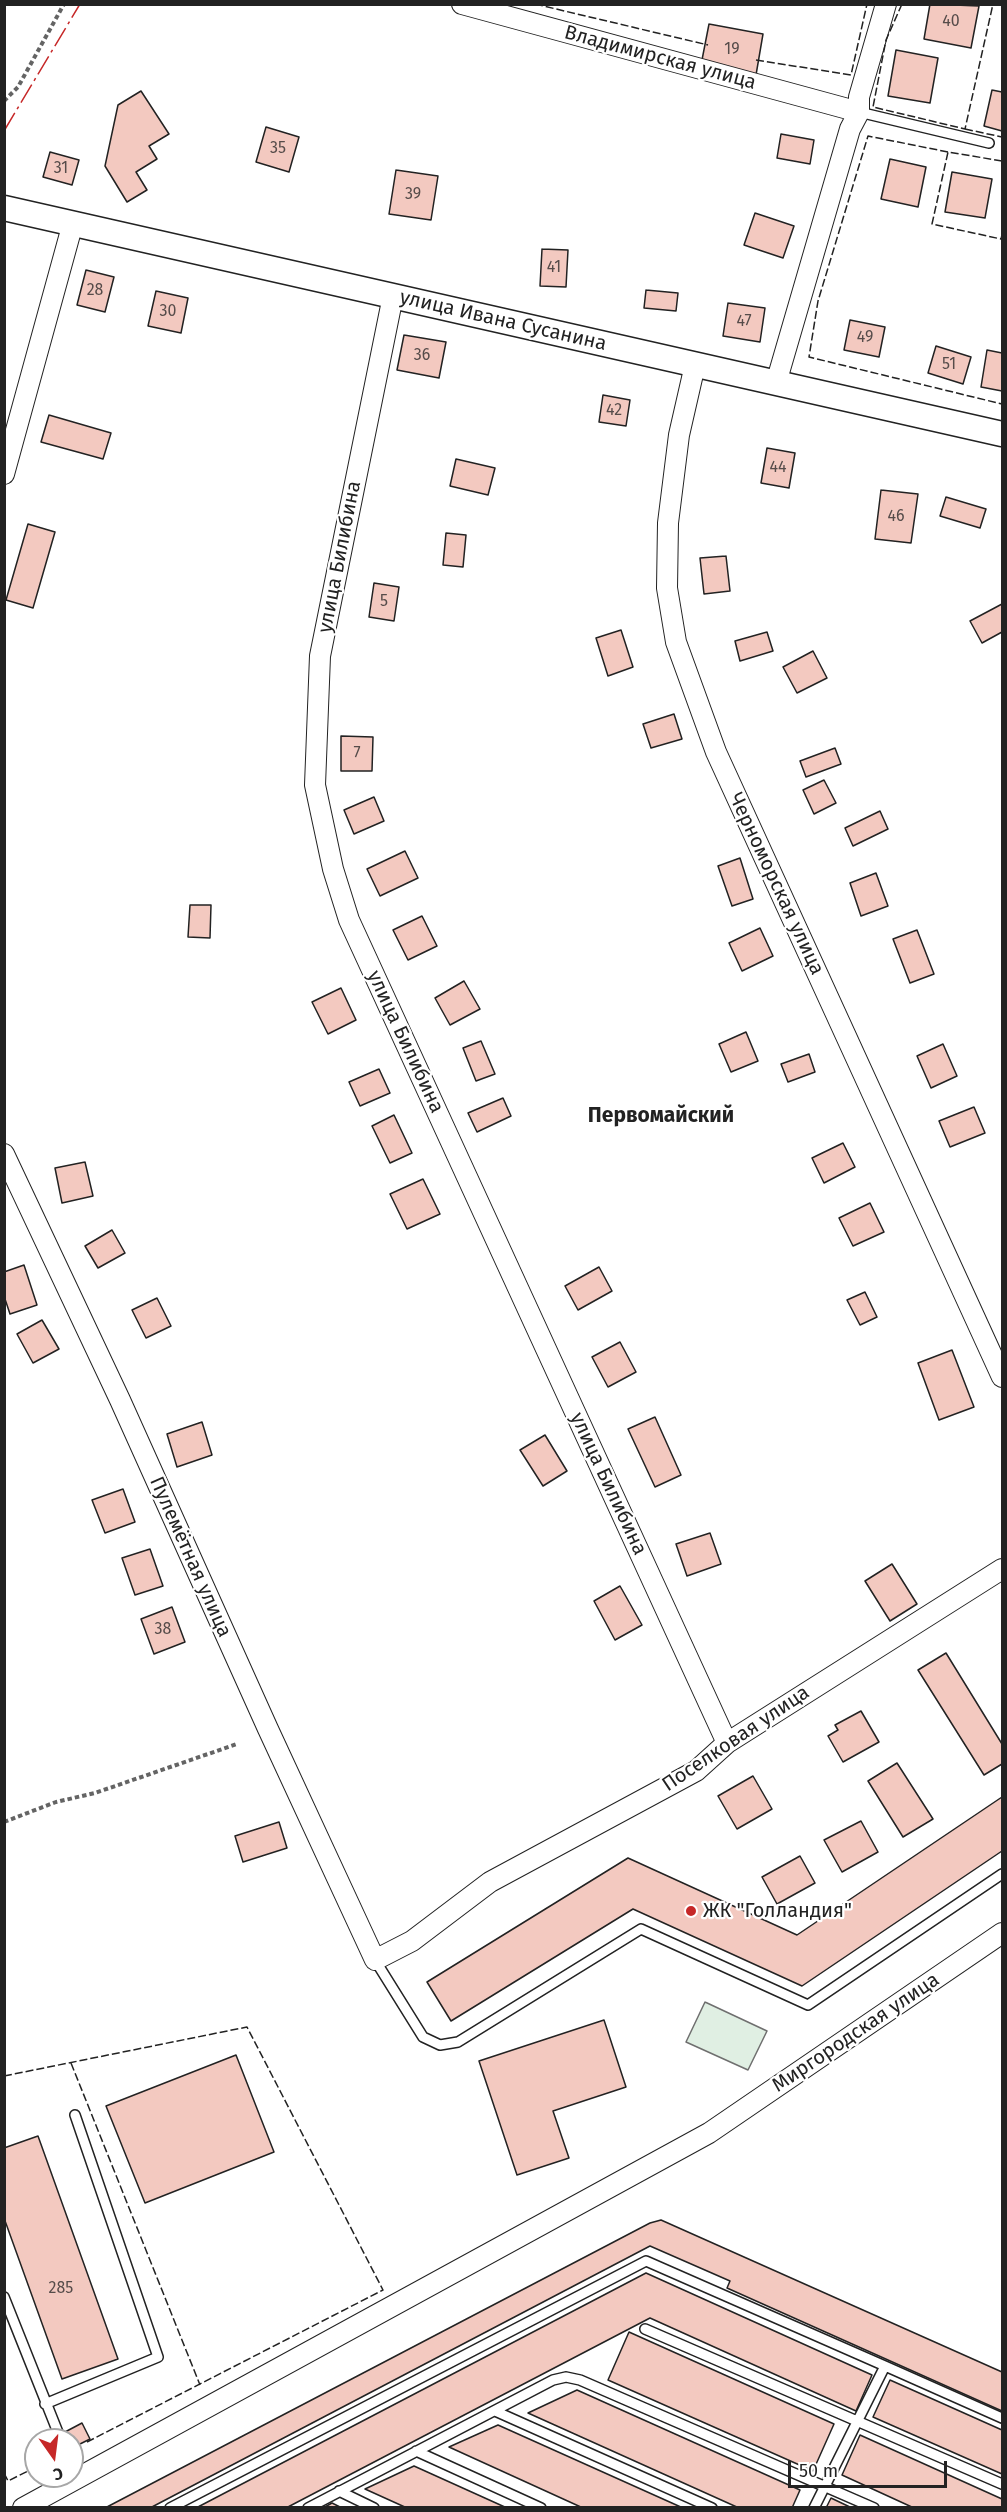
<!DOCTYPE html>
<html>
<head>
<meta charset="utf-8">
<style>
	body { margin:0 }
	#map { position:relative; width:1007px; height:2512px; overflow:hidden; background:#fff; font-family:"Fira Sans",sans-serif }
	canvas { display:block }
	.frame { position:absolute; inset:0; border:6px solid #222; pointer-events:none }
	.north { position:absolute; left:24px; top:2428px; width:60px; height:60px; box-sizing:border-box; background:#fff; border:2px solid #a7a7a7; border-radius:50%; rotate:166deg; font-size:16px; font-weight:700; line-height:24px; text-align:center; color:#222 }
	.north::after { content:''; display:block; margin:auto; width:21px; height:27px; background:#c62828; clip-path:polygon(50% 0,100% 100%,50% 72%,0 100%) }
	.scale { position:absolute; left:788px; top:2461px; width:159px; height:27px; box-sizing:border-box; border:3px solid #222; border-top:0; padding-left:8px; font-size:18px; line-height:21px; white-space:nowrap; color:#222; -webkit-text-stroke:4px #fff; paint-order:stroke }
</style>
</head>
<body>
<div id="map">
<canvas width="1007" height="2512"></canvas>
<div class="frame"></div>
<div class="north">С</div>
<div class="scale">50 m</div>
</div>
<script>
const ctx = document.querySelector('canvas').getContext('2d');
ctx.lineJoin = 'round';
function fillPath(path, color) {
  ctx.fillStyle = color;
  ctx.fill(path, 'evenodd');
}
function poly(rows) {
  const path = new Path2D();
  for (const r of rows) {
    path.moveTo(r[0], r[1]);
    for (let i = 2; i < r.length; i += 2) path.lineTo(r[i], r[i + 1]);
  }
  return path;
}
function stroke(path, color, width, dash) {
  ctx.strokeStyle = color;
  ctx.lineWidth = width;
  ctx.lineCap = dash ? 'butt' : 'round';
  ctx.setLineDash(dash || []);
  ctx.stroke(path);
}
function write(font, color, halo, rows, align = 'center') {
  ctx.font = font + ' "Fira Sans",sans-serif';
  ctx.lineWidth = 4.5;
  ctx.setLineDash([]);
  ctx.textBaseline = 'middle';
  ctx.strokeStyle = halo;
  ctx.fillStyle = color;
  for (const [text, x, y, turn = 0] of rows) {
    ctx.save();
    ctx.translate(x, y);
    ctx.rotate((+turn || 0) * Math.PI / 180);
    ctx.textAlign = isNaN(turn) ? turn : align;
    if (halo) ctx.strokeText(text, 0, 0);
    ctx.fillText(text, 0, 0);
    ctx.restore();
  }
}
const green = poly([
	[705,2002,767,2031,748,2070,686,2042,705,2002]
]);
fillPath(green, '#e0efe3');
stroke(green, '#6f6f6f', 1.5);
const building = poly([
	[930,4,979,6,971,48,924,39,930,4],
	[709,24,763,34,756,75,701,65,709,24],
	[896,50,938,58,930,103,888,96,896,50],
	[992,90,1002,92,1002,131,984,126,992,90],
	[141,91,169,134,149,146,157,159,136,172,147,190,127,202,105,166,118,105,141,91],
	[266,127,299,137,289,172,256,162,266,127],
	[781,134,814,140,810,164,777,158,781,134],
	[50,152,79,160,72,185,43,177,50,152],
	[890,159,926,167,918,207,881,199,890,159],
	[396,170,438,176,431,220,389,214,396,170],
	[952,172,992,179,985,218,945,212,952,172],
	[755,213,794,226,783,258,744,245,755,213],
	[542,249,568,250,566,287,540,286,542,249],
	[86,270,114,277,105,312,77,305,86,270],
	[646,290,678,293,676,311,644,308,646,290],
	[156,291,188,298,181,333,148,326,156,291],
	[728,303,765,308,760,342,723,336,728,303],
	[850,320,885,327,879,357,844,350,850,320],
	[404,335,446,342,439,378,397,370,404,335],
	[936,346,971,357,963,384,928,373,936,346],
	[987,350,1002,353,1002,391,981,387,987,350],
	[603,395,630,400,626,426,599,422,603,395],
	[49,415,111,433,103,459,41,442,49,415],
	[767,448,795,453,789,488,761,483,767,448],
	[456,459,495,468,488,495,450,486,456,459],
	[881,490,918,494,911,543,875,539,881,490],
	[946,497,986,509,980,528,940,516,946,497],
	[28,524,55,532,33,608,6,600,28,524],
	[446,533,466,535,463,567,443,565,446,533],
	[726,556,730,591,704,594,700,558,726,556],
	[374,583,399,587,394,621,369,617,374,583],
	[1002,604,1002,632,982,643,970,621,1002,604],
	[621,630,633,667,608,676,596,638,621,630],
	[767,632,773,651,740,661,735,641,767,632],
	[813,651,827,678,797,693,783,667,813,651],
	[674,714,682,739,651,748,643,724,674,714],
	[341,736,373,737,372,771,341,771,341,736],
	[835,748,841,764,806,777,800,761,835,748],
	[824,780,836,803,814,814,803,790,824,780],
	[374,797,384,821,354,834,344,810,374,797],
	[880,811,888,829,853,846,845,828,880,811],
	[405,851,418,878,380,896,367,869,405,851],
	[740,858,753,899,732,906,718,866,740,858],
	[876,873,888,906,861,916,850,883,876,873],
	[190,905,211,905,210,938,188,937,190,905],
	[422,916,437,946,408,960,393,930,422,916],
	[760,928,773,956,742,971,729,943,760,928],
	[917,930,934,974,910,983,893,939,917,930],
	[464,981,480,1009,450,1025,435,998,464,981],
	[341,988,356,1020,328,1034,312,1002,341,988],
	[746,1032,758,1061,731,1072,719,1044,746,1032],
	[481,1041,495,1074,476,1081,463,1048,481,1041],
	[943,1044,957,1076,931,1088,917,1056,943,1044],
	[809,1054,815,1072,788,1082,781,1064,809,1054],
	[379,1069,390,1093,360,1106,349,1082,379,1069],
	[503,1098,511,1116,477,1132,468,1113,503,1098],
	[974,1107,985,1133,950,1147,939,1121,974,1107],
	[394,1115,412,1153,390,1163,372,1126,394,1115],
	[843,1143,855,1167,824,1183,812,1158,843,1143],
	[85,1162,93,1196,62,1203,55,1168,85,1162],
	[423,1179,440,1214,407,1229,390,1194,423,1179],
	[870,1203,884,1232,853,1246,839,1218,870,1203],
	[112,1230,125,1253,98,1268,85,1246,112,1230],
	[24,1265,37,1305,10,1314,4,1296,4,1272,24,1265],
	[599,1267,612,1291,578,1310,565,1286,599,1267],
	[865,1292,877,1317,860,1325,847,1300,865,1292],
	[157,1298,171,1326,146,1338,132,1310,157,1298],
	[42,1320,59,1349,33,1363,17,1334,42,1320],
	[620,1342,636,1372,608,1387,592,1357,620,1342],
	[952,1350,974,1407,939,1420,918,1363,952,1350],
	[655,1417,681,1475,655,1487,628,1429,655,1417],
	[202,1422,212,1455,177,1467,167,1434,202,1422],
	[545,1435,567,1471,543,1486,520,1450,545,1435],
	[123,1489,135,1522,105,1533,92,1500,123,1489],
	[710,1533,721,1564,687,1576,676,1544,710,1533],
	[150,1549,163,1586,135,1595,122,1558,150,1549],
	[892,1564,917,1604,890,1621,865,1581,892,1564],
	[620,1586,642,1625,615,1640,594,1601,620,1586],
	[172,1607,185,1642,154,1654,141,1619,172,1607],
	[946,1653,1002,1744,1002,1764,984,1775,918,1670,946,1653],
	[861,1711,879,1742,843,1762,828,1736,838,1730,835,1725,861,1711],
	[897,1763,933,1819,903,1837,868,1781,897,1763],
	[753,1776,772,1809,737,1829,718,1796,753,1776],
	[1002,1797,1002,1851,802,1986,633,1909,451,2021,427,1982,628,1858,797,1935,1002,1797],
	[861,1821,878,1852,842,1872,824,1840,861,1821],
	[279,1822,287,1848,243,1862,235,1836,279,1822],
	[800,1856,815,1883,777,1904,762,1877,800,1856],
	[604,2020,626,2087,553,2111,569,2158,517,2175,479,2061,604,2020],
	[236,2055,274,2152,145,2203,106,2106,236,2055],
	[38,2136,118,2359,62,2379,4,2218,4,2148,38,2136],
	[661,2220,1002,2372,1002,2411,727,2288,730,2281,650,2246,150,2508,105,2508,650,2223,661,2220],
	[646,2273,872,2375,856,2411,650,2318,286,2508,196,2508,646,2273],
	[629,2332,834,2424,813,2471,608,2380,629,2332],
	[890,2380,1002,2430,1002,2474,873,2417,890,2380],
	[577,2390,800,2490,792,2508,739,2508,528,2413,577,2390],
	[82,2423,90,2439,72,2448,72,2440,69,2440,65,2432,82,2423],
	[498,2425,683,2508,583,2508,449,2447,498,2425],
	[860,2435,1002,2499,1002,2508,914,2508,842,2475,860,2435],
	[414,2466,507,2508,407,2508,365,2489,414,2466],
	[831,2498,852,2508,826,2508,831,2498],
	[332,2503,342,2508,323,2508,332,2503]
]);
fillPath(building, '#f3c9c0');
stroke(building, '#222', 1.5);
const service = poly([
	[859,112,989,143],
	[375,1960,423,2037,440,2045,458,2042,641,1929,808,2005,1002,1874],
	[4,2297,61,2440],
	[645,2329,1002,2484],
	[885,2366,1002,2418],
	[45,2404,158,2357,75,2115],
	[495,2411,712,2508],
	[416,2451,541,2508],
	[339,2491,374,2508],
	[170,2508,646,2261,885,2366,814,2508],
	[308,2508,553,2380,566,2377,580,2380,874,2508]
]);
const minor = poly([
	[462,4,859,112],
	[393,296,320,656,315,785,333,869,349,920,727,1743],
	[695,365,679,435,668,523,667,588,676,642,716,752,1002,1377],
	[776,383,850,129,859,112,859,97,886,4],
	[4,474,73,223],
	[4,1154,120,1400,268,1729,375,1960,412,1941,490,1882,696,1771,727,1743,1002,1569],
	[23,2508,709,2133,1002,1933]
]);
const tertiary = poly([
	[4,208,1002,434]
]);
stroke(service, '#222', 12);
stroke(minor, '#222', 22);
stroke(tertiary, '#222', 27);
stroke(poly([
	[4,101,18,87,64,4],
	[4,1822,56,1802,95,1793,237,1744]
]), '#646464', 4, [4.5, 3]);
stroke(service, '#fff', 9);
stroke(minor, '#fff', 20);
stroke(tertiary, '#fff', 24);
stroke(poly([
	[535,4,708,45],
	[902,4,886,40,873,107,965,129,993,4],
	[756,60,851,75,867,4],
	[965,129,1002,137],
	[948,152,868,136,818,301,809,357,1002,404],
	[1002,161,948,152,932,224,1001,239,1002,235],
	[71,2063,200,2385],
	[4,2076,247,2027,383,2290,87,2442],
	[4,2473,8,2481,36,2467]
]), '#222', 1.5, [8, 3]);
stroke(poly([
	[4,131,80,4]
]), '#c62828', 1.5, [21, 4.5, 3, 4.5]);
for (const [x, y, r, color] of [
	[691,1911,6,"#c62828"]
]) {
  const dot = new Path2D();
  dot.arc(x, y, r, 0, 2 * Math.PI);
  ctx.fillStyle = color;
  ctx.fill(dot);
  stroke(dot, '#fff', 2);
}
write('16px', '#564c4a', null, [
	["40",951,22],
	["19",732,50],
	["35",278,149],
	["31",61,169],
	["39",413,195],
	["41",554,268],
	["28",95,291],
	["30",168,312],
	["47",744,322],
	["49",865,338],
	["36",422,356],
	["51",949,365],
	["42",614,411],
	["44",778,468],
	["46",896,517],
	["5",384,602],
	["7",357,754],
	["38",163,1630],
	["285",61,2289]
]);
write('20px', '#222', '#fff', [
	["Владимирская улица",660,58,15],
	["улица Ивана Сусанина",503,321,13],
	["улица Билибина",340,557,-79],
	["Черноморская улица",776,884,65],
	["улица Билибина",405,1042,65],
	["улица Билибина",608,1484,65],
	["Пулемётная улица",190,1557,66],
	["Поселковая улица",736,1739,-34],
	["Миргородская улица",856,2033,-34]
]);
write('20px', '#222', '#fff', [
	["ЖК \"Голландия\"",703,1911]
], 'left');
write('bold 21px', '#222', '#fff', [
	["Первомайский",661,1116]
]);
</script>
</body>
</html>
